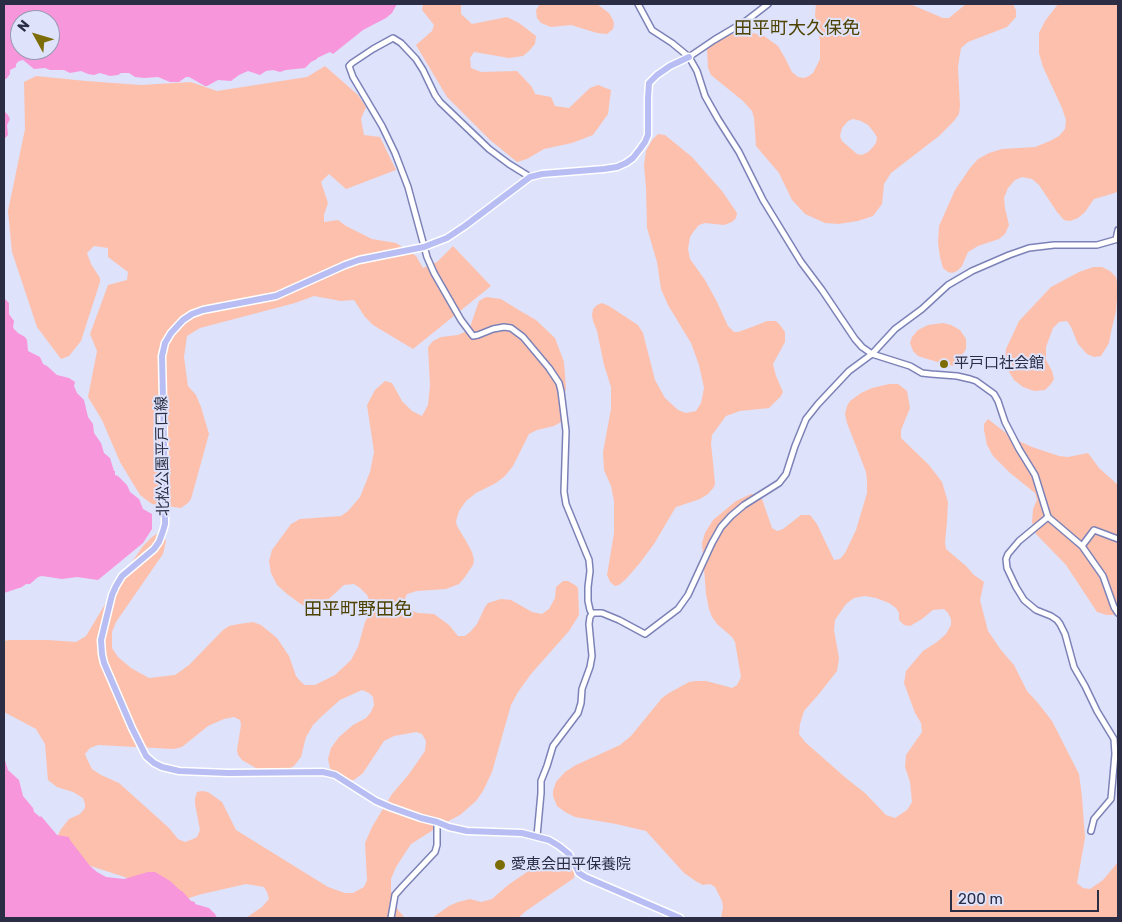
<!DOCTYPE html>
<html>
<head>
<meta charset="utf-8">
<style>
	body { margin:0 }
	#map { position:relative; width:1122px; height:922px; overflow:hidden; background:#dee2fa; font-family:Rubik,sans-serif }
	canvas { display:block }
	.frame { position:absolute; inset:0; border:5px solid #2a2d43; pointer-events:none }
	.north { position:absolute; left:10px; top:10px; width:50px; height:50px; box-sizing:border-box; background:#dee2fa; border:1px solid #969ab1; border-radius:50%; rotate:309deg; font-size:14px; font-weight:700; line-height:20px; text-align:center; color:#2a2d43 }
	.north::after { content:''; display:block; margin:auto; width:18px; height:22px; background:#7d6d08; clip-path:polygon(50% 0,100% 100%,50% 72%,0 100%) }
	.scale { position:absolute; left:950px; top:890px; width:149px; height:22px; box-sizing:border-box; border:2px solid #2a2d43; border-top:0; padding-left:6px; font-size:15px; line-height:18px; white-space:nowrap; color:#2a2d43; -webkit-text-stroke:4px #dee2fa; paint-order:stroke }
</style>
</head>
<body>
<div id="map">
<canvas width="1122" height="922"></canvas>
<div class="frame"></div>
<div class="north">N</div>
<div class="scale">200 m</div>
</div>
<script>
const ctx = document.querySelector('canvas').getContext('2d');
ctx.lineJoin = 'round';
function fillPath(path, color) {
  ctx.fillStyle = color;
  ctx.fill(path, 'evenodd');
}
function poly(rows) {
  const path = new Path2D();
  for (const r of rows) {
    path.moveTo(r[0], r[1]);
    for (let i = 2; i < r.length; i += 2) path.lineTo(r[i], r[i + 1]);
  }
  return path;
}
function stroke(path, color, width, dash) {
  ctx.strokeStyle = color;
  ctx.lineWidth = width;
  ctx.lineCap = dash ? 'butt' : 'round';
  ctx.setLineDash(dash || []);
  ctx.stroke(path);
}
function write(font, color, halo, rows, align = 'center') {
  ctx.font = font + ' Rubik,"Noto Sans JP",sans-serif';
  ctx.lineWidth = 4;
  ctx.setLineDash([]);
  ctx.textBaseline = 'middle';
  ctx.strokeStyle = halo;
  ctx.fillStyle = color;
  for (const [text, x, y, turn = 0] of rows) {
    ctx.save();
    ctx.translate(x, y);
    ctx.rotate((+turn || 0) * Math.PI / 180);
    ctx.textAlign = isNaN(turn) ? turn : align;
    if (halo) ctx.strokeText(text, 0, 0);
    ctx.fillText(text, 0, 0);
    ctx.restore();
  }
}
fillPath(poly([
	[423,4,461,4,461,14,472,24,507,17,519,23,536,36,535,44,529,51,523,56,509,58,474,52,470,58,471,68,481,72,517,71,532,87,535,94,551,97,555,106,569,108,590,88,598,85,611,90,608,114,593,135,572,143,544,149,527,159,517,162,490,140,447,97,416,45,432,31,434,25,422,10],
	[540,4,597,4,609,13,613,20,614,24,613,29,607,34,597,33,571,25,551,27,541,23,537,18,536,10],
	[816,4,910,4,943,18,949,18,966,4,1013,4,1016,10,1016,17,1007,27,968,42,961,48,958,67,960,106,959,114,954,121,939,136,891,173,884,184,882,204,873,216,858,221,838,224,825,223,805,214,792,200,779,173,756,146,754,118,752,111,743,101,711,75,708,68,707,50,714,40,722,37,737,33,753,33,764,36,778,46,785,58,792,72,798,77,804,78,809,76,813,73,820,59,820,41,815,15],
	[853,119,861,121,868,125,873,131,877,137,876,143,873,147,868,152,862,155,857,154,842,141,840,136,842,128,848,121],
	[1058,4,1118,4,1118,190,1117,192,1108,195,1094,199,1085,212,1078,218,1070,221,1064,220,1057,212,1039,185,1032,179,1022,177,1015,180,1008,188,1004,198,1005,208,1009,225,1005,234,999,239,978,246,968,252,962,266,957,271,952,273,948,272,943,268,940,257,938,243,939,226,955,190,970,168,978,159,989,153,1002,149,1035,147,1050,141,1059,136,1065,129,1066,120,1062,108,1043,67,1039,53,1039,33,1045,21],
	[325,66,358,95,366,107,361,119,364,135,380,137,396,170,346,189,329,174,321,182,328,203,324,215,324,222,338,220,346,226,372,239,396,243,416,256,423,268,437,262,453,246,491,286,413,349,373,325,365,317,354,300,341,301,314,296,295,303,200,328,187,336,184,357,188,386,196,395,201,407,209,434,191,499,188,503,181,508,152,504,140,495,120,462,102,420,88,397,97,351,90,334,108,285,127,280,128,272,108,257,108,248,94,246,87,253,91,264,100,278,100,282,81,341,69,356,61,359,37,327,12,252,8,211,25,129,24,82,36,76,86,81,141,85,191,82,217,91,307,77],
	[658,134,665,135,692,157,722,191,737,213,736,218,732,222,724,225,705,223,699,225,694,231,690,237,688,249,690,259,705,280,717,302,728,326,734,332,738,332,752,327,767,321,776,321,780,325,785,332,785,342,773,364,776,376,783,392,781,396,769,408,740,411,726,416,712,435,711,443,715,483,714,487,708,494,700,499,676,507,674,510,654,544,639,564,626,579,619,585,615,586,610,582,607,575,614,533,614,501,611,486,604,470,603,452,611,409,611,387,604,365,597,331,593,321,592,315,593,309,597,305,602,303,609,306,638,325,643,333,655,380,665,398,678,410,686,413,696,411,701,403,704,388,699,365,691,343,668,305,661,289,657,262,647,228,646,188,644,165,646,151,652,140],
	[1093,267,1102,267,1110,271,1116,277,1118,288,1116,311,1111,332,1109,343,1101,356,1094,357,1087,354,1078,344,1071,327,1067,321,1059,322,1053,328,1046,347,1046,360,1052,371,1054,379,1051,384,1045,390,1034,391,1023,387,1014,380,1005,365,1006,349,1019,321,1051,287,1079,272],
	[486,297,501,299,517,309,536,320,555,338,564,362,566,388,561,415,561,422,554,426,537,430,529,434,513,466,505,476,496,483,476,493,466,501,459,511,456,521,457,526,466,541,472,552,474,560,473,565,465,577,459,584,446,589,417,591,407,594,403,603,405,607,410,610,418,613,434,614,449,625,458,636,465,636,471,631,477,624,485,607,488,603,501,599,511,600,532,612,542,614,549,609,555,598,556,587,563,581,568,581,575,585,578,588,579,615,569,631,531,674,518,692,511,705,492,772,483,791,476,801,460,815,441,825,411,844,396,867,391,879,391,891,398,910,405,918,246,918,262,907,269,899,267,892,264,887,246,884,202,894,179,901,137,881,75,861,53,845,61,829,69,819,80,814,85,808,85,804,83,798,73,792,57,787,48,780,45,744,36,729,4,712,4,641,9,640,48,640,76,642,86,636,122,576,134,559,143,546,152,537,158,533,164,537,166,541,163,554,116,622,112,632,112,648,118,657,131,668,149,678,175,675,189,665,223,630,229,626,239,624,253,622,261,625,277,638,289,656,296,676,301,682,305,685,315,685,335,675,351,660,358,647,365,622,369,615,370,602,367,595,360,588,354,584,344,585,319,608,307,608,298,602,287,594,277,585,271,573,269,561,272,550,291,524,300,519,341,516,348,511,360,497,370,472,374,452,367,405,375,390,385,381,392,383,402,401,412,411,422,416,428,405,430,385,428,347,433,341,441,337,458,335,469,330,479,301],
	[362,690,369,693,373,697,374,705,371,712,366,718,353,725,339,737,331,748,328,759,330,768,336,775,345,780,354,780,363,773,384,741,394,736,416,732,422,734,426,741,425,751,409,774,392,794,372,827,365,843,367,880,364,887,353,893,345,893,328,887,236,830,222,802,208,792,202,791,197,792,195,798,195,804,200,830,197,837,193,839,185,842,178,839,169,828,119,783,101,775,92,769,87,759,85,754,90,748,98,745,174,749,182,747,208,726,224,719,234,717,240,720,241,725,237,750,238,755,242,760,261,771,284,772,294,766,301,757,306,737,313,725,322,716,340,700],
	[943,323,951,325,960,330,966,339,966,349,955,366,947,365,918,356,913,351,910,343,912,337,918,330,928,325],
	[889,384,898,384,907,391,910,408,901,430,901,438,929,465,942,482,948,502,947,522,945,543,946,549,966,566,974,575,984,582,980,600,988,631,1001,650,1014,665,1027,691,1038,703,1052,721,1079,774,1082,797,1085,838,1077,883,1083,888,1090,889,1103,880,1118,862,1118,918,721,918,723,907,722,901,715,887,710,884,703,885,697,882,684,873,646,831,616,824,575,817,565,812,557,806,553,796,553,791,556,782,565,772,576,765,620,745,631,736,662,698,669,693,689,682,696,681,706,681,729,687,732,688,737,685,741,677,735,642,732,637,717,624,712,617,709,609,706,594,702,543,705,533,713,520,736,501,751,494,757,494,762,499,772,528,777,531,783,529,801,515,810,515,817,524,834,560,840,559,845,553,856,530,867,493,867,481,866,472,847,423,845,414,847,406,850,401,861,393,872,388],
	[865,596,876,598,889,603,896,608,899,613,899,620,904,625,910,626,922,619,933,610,944,609,948,613,951,619,951,625,946,634,937,642,923,651,906,671,904,683,915,713,921,723,922,732,906,755,905,767,910,782,912,802,907,810,895,818,886,815,865,793,847,779,805,742,799,734,800,724,804,711,819,694,837,671,839,658,834,630,835,620,846,604,854,598],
	[988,419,1006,433,1021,442,1032,447,1059,456,1068,457,1088,453,1099,468,1118,485,1118,609,1115,615,1107,615,1097,612,1066,565,1036,534,1032,522,1033,509,1037,500,1035,493,1010,473,993,456,987,445,984,430,984,424],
	[546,859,560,859,570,861,575,865,574,878,526,911,518,918,432,918,449,906,458,902,470,899,481,902,492,899,508,885]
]), '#fdc0ad');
fillPath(poly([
	[4,4,397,4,392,13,386,18,363,30,333,54,330,52,317,58,317,59,311,62,305,68,286,70,280,72,273,70,266,71,260,75,248,71,239,75,231,81,218,80,207,86,205,86,189,77,186,77,179,82,170,82,158,77,144,78,135,77,129,73,121,73,118,75,110,76,100,73,94,75,88,74,81,71,70,73,64,70,50,70,45,68,34,69,23,60,19,61,16,64,16,67,10,70,10,74,7,78,4,80],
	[20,20,50,20,50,50,20,50],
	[4,111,8,115,10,119,7,125,8,135,4,139],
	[4,298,9,303,9,314,14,321,13,327,14,329,18,333,25,337,27,340,28,351,40,357,43,364,47,366,57,375,69,378,75,382,74,386,77,393,84,400,88,417,93,424,94,433,101,443,104,453,110,458,114,471,115,471,115,475,118,476,127,485,130,492,139,499,143,509,152,514,152,529,143,543,98,580,77,577,62,579,42,576,38,577,30,584,26,584,22,587,4,593],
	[4,757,8,770,19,780,23,796,33,808,34,812,40,817,41,816,57,835,69,837,70,840,90,866,97,872,106,877,124,879,148,872,155,872,170,881,181,891,182,891,191,901,195,902,195,904,209,908,215,914,217,918,4,918]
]), '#f896dc');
const minor = poly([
	[638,4,652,30,672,43,689,57,697,71,705,96,718,119,739,152,763,200,801,262,822,290,855,339,862,347,872,354,910,366,922,373,931,374,957,376,970,379,976,381,994,394,998,401,1005,422,1019,449,1035,475,1048,517,1082,546,1103,576,1114,607,1118,613],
	[689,57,714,40,746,21,768,4],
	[530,177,509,164,489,149,440,102,435,95,423,70,416,59,401,43,393,38,373,49,352,63,349,66,353,77,382,126,395,153,408,187,427,257,434,273,461,320,473,336,478,335,493,329,504,327,511,328,523,337,549,368,559,383,561,391,566,431,564,492,566,504,589,560,590,571,588,587,588,601,590,610,592,614,590,617,589,624,592,656,590,667,582,689,581,703,578,713,553,746,547,766,541,781,541,793,537,836],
	[1116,239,1118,230],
	[1048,517,1019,541,1008,554,1006,559,1007,568,1016,587,1024,600,1036,610,1051,616,1057,620,1060,624,1065,634,1074,667,1085,686,1097,711,1114,739,1115,754,1111,799,1094,819,1091,831],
	[1082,546,1094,530,1118,539],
	[592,614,594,613,602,613,619,620,645,634,678,609,688,595,712,543,721,527,731,516,744,505,779,483,786,474,795,446,806,419,818,404,849,371,872,354,895,329,922,309,948,285,972,271,1009,255,1029,248,1054,245,1097,245,1118,239],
	[391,918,395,895,402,887,435,852,437,845,437,822]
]);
const major = poly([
	[680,918,585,877,579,873,569,854,559,846,549,840,522,833,467,831,449,827,437,822,421,818,390,807,376,801,335,775,323,772,228,773,179,771,162,767,154,763,146,756,132,728,104,663,102,654,101,640,112,595,116,586,122,576,154,549,159,542,163,531,165,524,165,488,162,356,165,343,171,333,183,320,192,314,203,310,276,296,345,265,359,260,424,247,434,243,447,238,465,226,530,177,542,174,604,169,617,167,626,163,633,158,640,149,645,142,648,135,648,98,649,83,657,75,670,66,689,57]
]);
stroke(minor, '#7c82b7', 8);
stroke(major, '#fff', 9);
stroke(minor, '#fff', 5);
stroke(major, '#b8bef4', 6);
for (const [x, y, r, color] of [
	[944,364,5,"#7d6d08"],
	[500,865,6,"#7d6d08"]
]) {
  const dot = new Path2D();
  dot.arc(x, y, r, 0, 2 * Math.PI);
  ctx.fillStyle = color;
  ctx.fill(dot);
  stroke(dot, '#dee2fa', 2);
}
write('15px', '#2a2d43', '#dee2fa', [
	["平戸口社会館",954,364],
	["愛恵会田平保養院",511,865]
], 'left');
write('15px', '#2a2d43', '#dee2fa', [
	["北松公園平戸口線",163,456,-91]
]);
write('18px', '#4d4200', '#dee2fa', [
	["田平町大久保免",797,29],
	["田平町野田免",358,610]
]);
</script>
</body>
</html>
